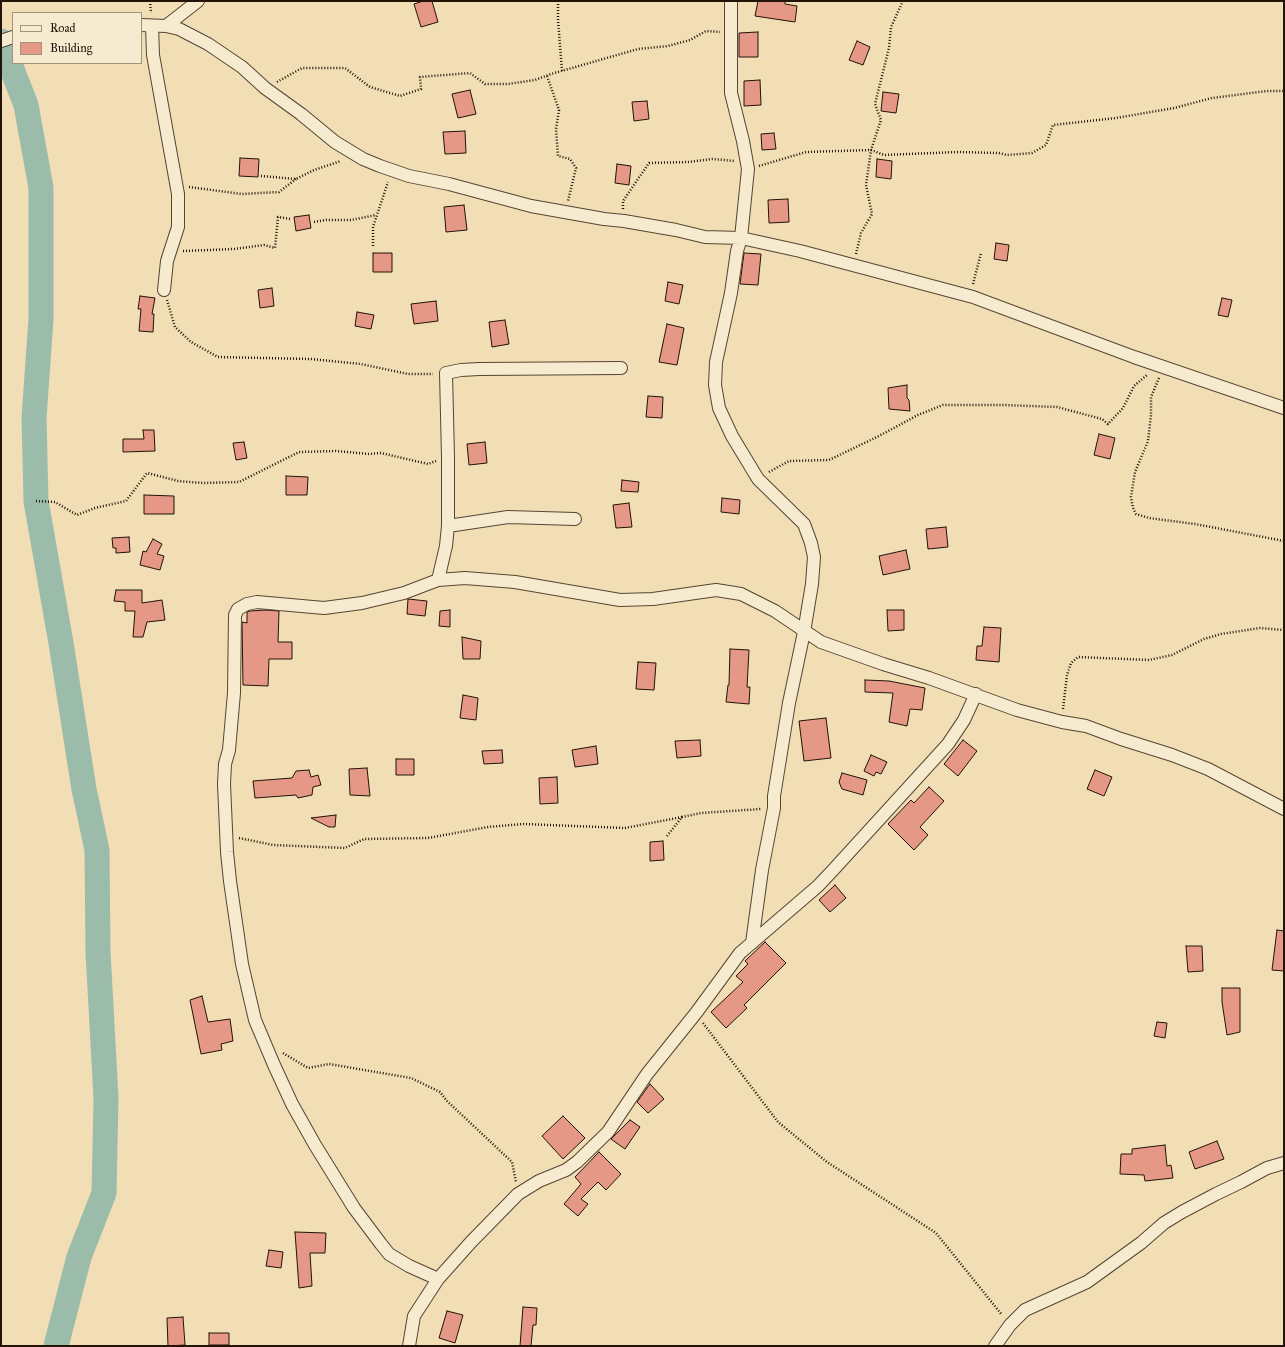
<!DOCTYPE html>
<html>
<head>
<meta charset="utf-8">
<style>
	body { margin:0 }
	#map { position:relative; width:1285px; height:1347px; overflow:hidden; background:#f1deb5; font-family:"IM FELL Great Primer",serif }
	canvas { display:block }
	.frame { position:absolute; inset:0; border:2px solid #221208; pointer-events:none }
	.legend { position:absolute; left:12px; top:12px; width:130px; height:52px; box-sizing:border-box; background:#f6eacf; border:1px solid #a1947f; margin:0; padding:5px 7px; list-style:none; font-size:12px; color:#221208 }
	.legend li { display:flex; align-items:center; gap:8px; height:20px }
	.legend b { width:20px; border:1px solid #a1947f }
</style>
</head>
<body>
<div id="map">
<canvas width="1285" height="1347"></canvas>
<div class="frame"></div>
<ul class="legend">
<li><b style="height:5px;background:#f6eacf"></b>Road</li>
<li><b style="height:11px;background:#e59886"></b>Building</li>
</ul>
</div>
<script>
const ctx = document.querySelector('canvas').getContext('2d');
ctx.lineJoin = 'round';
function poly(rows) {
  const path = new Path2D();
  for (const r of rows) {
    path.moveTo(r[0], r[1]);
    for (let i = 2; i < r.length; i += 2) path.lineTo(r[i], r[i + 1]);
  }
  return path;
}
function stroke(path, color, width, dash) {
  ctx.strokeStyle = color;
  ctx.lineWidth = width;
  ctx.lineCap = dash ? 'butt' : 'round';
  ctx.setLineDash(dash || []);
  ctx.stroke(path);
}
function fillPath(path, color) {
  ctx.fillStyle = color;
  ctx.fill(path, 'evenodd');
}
stroke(poly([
	[1,41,26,105,41,188,41,319,34,418,36,501,61,643,84,789,97,850,98,952,106,1098,104,1193,79,1257,56,1346]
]), '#9bbcab', 25);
const building = poly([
	[423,1,432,1,438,22,421,27,414,4,423,1],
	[758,1,785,1,785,4,797,6,795,22,755,16,758,1],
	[758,32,758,57,739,57,739,33,758,32],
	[857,41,870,47,863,65,849,60,857,41],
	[760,80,761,105,744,106,744,81,760,80],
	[470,90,476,114,458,118,452,94,470,90],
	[883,92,899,94,896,113,881,111,883,92],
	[647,101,649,119,634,121,632,102,647,101],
	[465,131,466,153,445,154,443,132,465,131],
	[774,133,776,149,762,150,761,134,774,133],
	[240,158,259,159,258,177,239,176,240,158],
	[877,159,892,161,891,179,876,177,877,159],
	[617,164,631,166,629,185,615,183,617,164],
	[788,199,789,222,769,223,768,200,788,199],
	[464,205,467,230,446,232,444,207,464,205],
	[309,215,311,228,296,231,294,217,309,215],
	[996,243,1009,245,1007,261,994,259,996,243],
	[373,253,392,253,392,272,373,272,373,253],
	[744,253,761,254,758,285,740,284,744,253],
	[668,282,683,285,679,304,665,301,668,282],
	[272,288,274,306,260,308,258,290,272,288],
	[140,296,155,298,152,314,154,314,153,332,139,331,141,309,138,309,140,296],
	[1222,298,1232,300,1228,317,1218,315,1222,298],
	[436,301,438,321,414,324,411,304,436,301],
	[357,312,374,315,371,329,355,326,357,312],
	[505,320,509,344,492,347,489,322,505,320],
	[667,324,684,328,677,365,659,362,667,324],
	[907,385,907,398,909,400,910,411,889,409,888,388,907,385],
	[648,396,663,397,662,418,646,417,648,396],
	[143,430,154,430,155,451,123,452,123,439,144,439,143,430],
	[1099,434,1115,438,1110,459,1094,455,1099,434],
	[244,442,247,458,236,460,233,443,244,442],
	[485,442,487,463,469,465,467,444,485,442],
	[286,476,308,477,307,495,286,495,286,476],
	[622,480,639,482,638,492,621,491,622,480],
	[144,495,174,496,174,514,144,514,144,495],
	[722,498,740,500,739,514,721,512,722,498],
	[629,503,632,527,616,528,613,505,629,503],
	[946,527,948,547,928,549,926,529,946,527],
	[129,537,130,552,116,553,116,548,113,548,112,538,129,537],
	[153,539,162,544,157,554,164,556,160,570,140,565,143,551,146,552,153,539],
	[906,550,910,569,883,575,879,556,906,550],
	[116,590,142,590,142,603,162,600,165,620,147,622,143,637,133,637,135,611,125,611,125,602,114,601,116,590],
	[408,599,427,601,425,616,407,614,408,599],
	[266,610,279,611,278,642,292,642,292,659,269,659,268,686,243,685,242,622,247,623,247,612,250,611,266,610],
	[450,610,450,627,439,626,440,611,450,610],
	[887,610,904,610,904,630,888,631,887,610],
	[984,627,1001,628,999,662,976,660,977,646,982,646,984,627],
	[462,637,481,641,480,659,463,659,462,637],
	[730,649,749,650,747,687,750,687,749,704,726,702,728,685,729,685,730,649],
	[638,662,656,663,654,690,636,689,638,662],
	[865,680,889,681,925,688,922,710,910,709,907,726,889,722,893,693,865,692,865,680],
	[463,695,478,698,476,720,460,718,463,695],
	[826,718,831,758,804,761,799,721,826,718],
	[700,740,701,756,677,758,675,741,700,740],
	[963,740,977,751,958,776,944,764,963,740],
	[596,746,598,764,575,767,572,750,596,746],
	[502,750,503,763,484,764,482,751,502,750],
	[871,755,887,762,881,774,876,772,874,776,864,771,871,755],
	[396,759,414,759,414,775,396,775,396,759],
	[367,768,370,796,350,795,349,769,367,768],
	[309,770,311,777,318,775,321,785,313,787,312,795,298,798,296,795,255,798,253,781,292,778,296,771,309,770],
	[1095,770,1112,777,1104,796,1087,789,1095,770],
	[842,773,867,780,863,795,842,789,839,782,842,773],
	[557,777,558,803,540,804,539,778,557,777],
	[929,787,944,801,920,827,928,835,914,850,888,824,911,800,914,803,929,787],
	[336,815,335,827,329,827,311,818,336,815],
	[663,841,664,860,650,861,650,842,663,841],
	[835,885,846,898,830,912,819,900,835,885],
	[1277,930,1284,931,1284,971,1272,970,1277,930],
	[765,942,786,963,744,1005,747,1008,726,1028,711,1012,743,982,736,976,748,964,745,961,765,942],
	[1186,946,1202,946,1203,971,1188,972,1186,946],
	[1222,988,1240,988,1240,1032,1227,1035,1222,1002,1222,988],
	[202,996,208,1022,230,1019,233,1041,221,1044,222,1050,201,1054,190,1000,202,996],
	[1157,1022,1167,1023,1165,1038,1154,1036,1157,1022],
	[650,1084,664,1099,648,1113,637,1102,650,1084],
	[563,1116,585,1138,563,1159,542,1136,563,1116],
	[630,1120,640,1127,625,1149,611,1139,630,1120],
	[1217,1141,1224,1159,1195,1169,1189,1152,1217,1141],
	[1165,1145,1167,1166,1171,1165,1173,1178,1145,1181,1144,1175,1120,1174,1121,1154,1132,1154,1132,1149,1165,1145],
	[599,1152,621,1174,606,1190,598,1182,581,1199,588,1204,578,1216,564,1204,581,1184,575,1177,599,1152],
	[295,1232,326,1233,325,1253,310,1253,312,1286,299,1288,295,1232],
	[269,1250,283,1252,281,1268,266,1266,269,1250],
	[523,1307,537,1308,536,1325,533,1325,531,1346,520,1346,523,1307],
	[447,1311,463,1315,455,1343,439,1338,447,1311],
	[183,1317,185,1345,168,1346,167,1318,183,1317],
	[209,1333,229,1333,229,1345,209,1345,209,1333]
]);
fillPath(building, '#e59886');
stroke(building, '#221208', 1);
const street = poly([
	[731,1,731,93,743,141,748,169,741,238,737,251,731,293,716,362,715,385,719,408,732,436,758,479,804,524,811,543,814,557,812,584,804,632,789,703,774,796,774,808,762,870,752,943],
	[141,25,166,26,179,29,208,44,242,67,265,88,301,114,335,142,363,159,380,166,409,176,449,184,531,206,604,219,624,221,676,230,705,237,741,238,800,251,973,297,1134,357,1284,408],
	[152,26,153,55,178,194,178,227,167,261,164,290],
	[166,26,198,1],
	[1,41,13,37],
	[448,526,508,517,575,519],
	[438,580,446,546,448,526,448,457,446,373,461,370,479,369,621,368],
	[438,1279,409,1266,389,1254,381,1244,354,1208,315,1145,292,1104,274,1065,255,1020,242,964,230,881,227,852,224,784,225,764,229,750,234,693,235,615,238,609,247,604,257,602,324,608,362,603,404,593,438,580,465,578,515,582,620,600,653,599,716,590,741,594,775,611,821,642,883,664,929,678,1017,710,1062,722,1086,726,1121,739,1172,755,1208,769,1284,809],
	[409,1346,414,1316,438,1279,471,1242,518,1194,539,1181,566,1170,577,1162,608,1132,647,1074,696,1013,740,953,818,886,834,869,948,744,964,720,976,694],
	[995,1346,1010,1325,1025,1310,1087,1282,1141,1243,1164,1223,1182,1212,1216,1194,1241,1182,1267,1168,1284,1163]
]);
stroke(street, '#564533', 14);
stroke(poly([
	[150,1,151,13],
	[558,1,558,20,562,71],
	[547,76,559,110,556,129,558,156,570,159,576,168,568,201],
	[277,82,302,68,345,68,370,87,400,96,421,89,420,77,470,73,485,84,508,84,535,80,551,74,638,49,668,46,690,40,706,31,720,32],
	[759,166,806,152,871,150,884,155,958,152,999,153,1007,155,1032,153,1046,145,1053,125,1116,118,1174,108,1212,98,1267,91,1284,91],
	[261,176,296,179,314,170,341,161],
	[189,187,242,194,279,192,296,179],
	[623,209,623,201,649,163,688,162,712,159,735,161],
	[314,222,326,220,351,220,376,215],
	[373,246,373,227,388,182],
	[183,251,234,249,264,245,275,248,278,217,290,219],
	[856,254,861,233,872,214,866,185,871,150,881,120,875,104,889,48,891,27,903,1],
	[973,284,981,253],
	[167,300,175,327,191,342,218,357,311,359,361,364,408,374,433,374],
	[1159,378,1151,397,1151,415,1148,441,1135,472,1131,497,1133,508,1136,514,1149,518,1195,524,1284,541],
	[769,472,789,461,829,460,877,437,918,415,943,405,1004,405,1057,407,1102,419,1108,424,1123,408,1134,386,1147,375],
	[36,501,55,502,77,515,95,508,126,501,147,473,178,481,203,483,239,482,299,452,336,451,369,454,381,453,428,464,436,461],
	[1063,709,1067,675,1071,663,1078,657,1149,660,1172,655,1204,639,1221,634,1260,628,1284,630],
	[667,836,682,817,701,813,761,809],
	[239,838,273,845,345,848,364,839,428,838,488,827,524,824,625,828,682,817],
	[703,1023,778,1122,827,1162,936,1233,1002,1315],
	[283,1053,308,1068,329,1064,411,1078,440,1092,447,1101,512,1162,516,1182]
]), '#221208', 2.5, [1, 2]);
stroke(street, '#f6eacf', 12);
</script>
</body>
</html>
